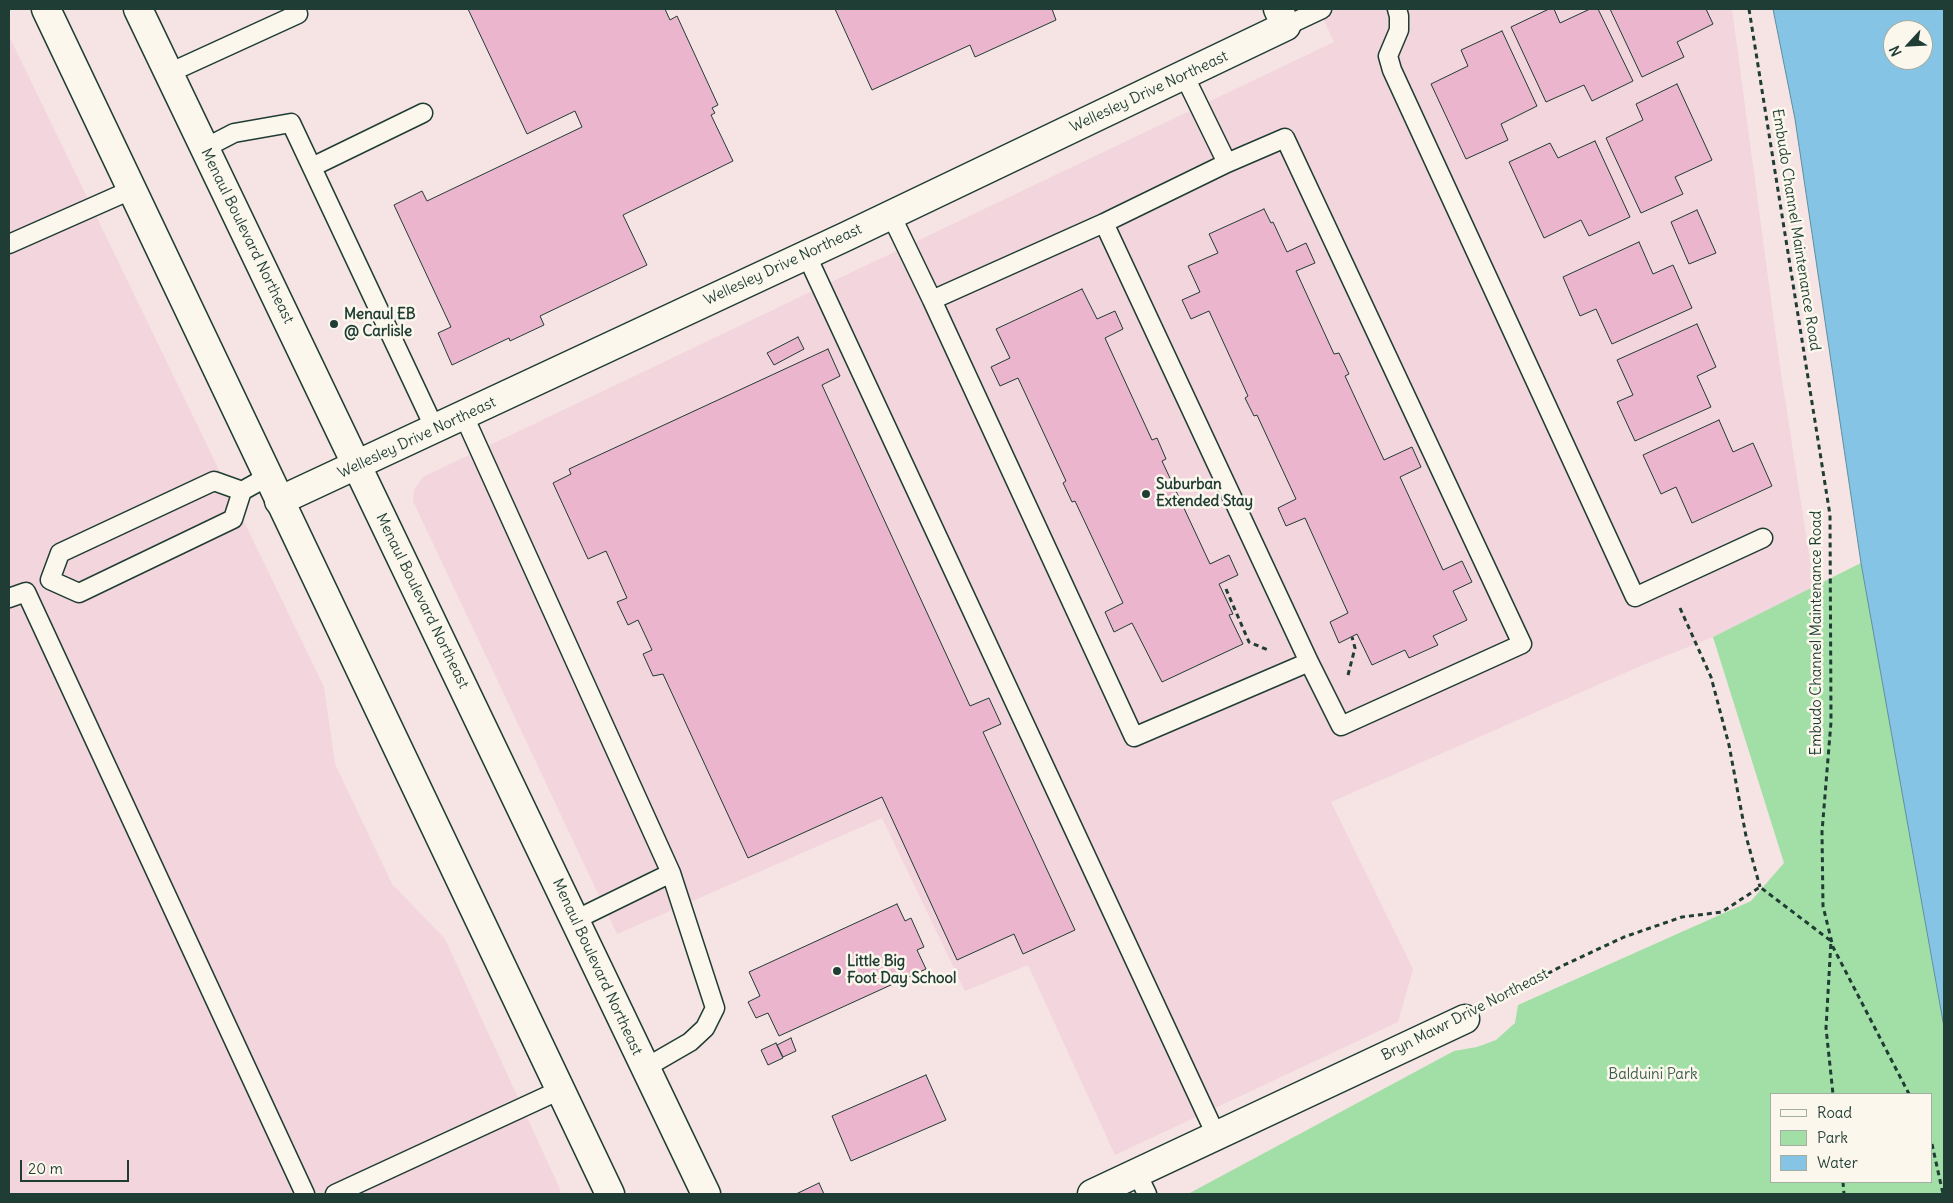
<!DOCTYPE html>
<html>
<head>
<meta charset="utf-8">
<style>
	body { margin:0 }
	#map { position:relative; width:1953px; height:1203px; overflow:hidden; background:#f6e3e3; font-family:Delius,sans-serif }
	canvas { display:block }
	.frame { position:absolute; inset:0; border:10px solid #1f3d34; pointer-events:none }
	.legend { position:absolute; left:1770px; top:1093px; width:162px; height:90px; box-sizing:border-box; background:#fbf7ec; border:1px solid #a3ada2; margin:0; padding:6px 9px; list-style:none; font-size:15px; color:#1f3d34 }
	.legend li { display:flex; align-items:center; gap:10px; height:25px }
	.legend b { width:25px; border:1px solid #a3ada2 }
	.north { position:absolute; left:1883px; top:20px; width:50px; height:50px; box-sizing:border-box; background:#fbf7ec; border:1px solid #a3ada2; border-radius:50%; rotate:245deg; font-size:14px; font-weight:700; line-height:20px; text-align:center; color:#1f3d34 }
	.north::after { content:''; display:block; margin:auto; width:18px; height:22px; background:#1f3d34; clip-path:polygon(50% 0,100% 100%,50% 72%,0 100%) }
	.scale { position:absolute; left:20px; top:1160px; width:109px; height:22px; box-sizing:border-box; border:2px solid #1f3d34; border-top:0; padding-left:6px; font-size:15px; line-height:18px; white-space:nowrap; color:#1f3d34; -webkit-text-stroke:4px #fbf7ec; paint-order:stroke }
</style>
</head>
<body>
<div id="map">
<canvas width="1953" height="1203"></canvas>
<div class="frame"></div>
<ul class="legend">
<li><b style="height:6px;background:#fbf7ec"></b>Road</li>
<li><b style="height:14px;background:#a1dfa6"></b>Park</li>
<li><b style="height:14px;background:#86c4e6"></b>Water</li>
</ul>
<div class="north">N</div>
<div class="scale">20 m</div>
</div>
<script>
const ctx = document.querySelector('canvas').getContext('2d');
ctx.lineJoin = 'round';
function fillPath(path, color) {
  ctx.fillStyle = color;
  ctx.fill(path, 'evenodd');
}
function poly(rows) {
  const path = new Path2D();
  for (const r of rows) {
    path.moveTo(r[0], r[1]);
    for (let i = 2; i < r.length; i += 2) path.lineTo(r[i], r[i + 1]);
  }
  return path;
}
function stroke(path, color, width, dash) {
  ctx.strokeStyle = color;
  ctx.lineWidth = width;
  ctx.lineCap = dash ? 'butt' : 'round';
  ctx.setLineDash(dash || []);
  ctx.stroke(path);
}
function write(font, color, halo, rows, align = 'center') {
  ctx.font = font + ' Delius,sans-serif';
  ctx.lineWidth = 5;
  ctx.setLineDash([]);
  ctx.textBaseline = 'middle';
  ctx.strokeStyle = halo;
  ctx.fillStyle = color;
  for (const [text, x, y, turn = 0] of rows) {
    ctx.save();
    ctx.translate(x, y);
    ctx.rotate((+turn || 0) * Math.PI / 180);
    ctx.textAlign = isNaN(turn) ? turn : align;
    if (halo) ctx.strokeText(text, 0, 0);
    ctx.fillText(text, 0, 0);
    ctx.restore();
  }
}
fillPath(poly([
	[1319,9,1732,9,1780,367,1814,587,1713,637,1643,665,1331,802,1413,969,1398,1022,1115,1155,1028,965,965,991,882,818,617,934,413,501,414,490,423,477,1334,42],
	[9,36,324,687,335,764,392,884,445,939,559,1187,561,1194,9,1194]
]), '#f3d5dd');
fillPath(poly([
	[1861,563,1944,1027,1944,1194,1188,1194,1454,1051,1477,1047,1496,1040,1515,1023,1518,1005,1751,901,1784,863,1713,637],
	[1772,1094,1932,1094,1932,1182,1772,1182]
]), '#a1dfa6');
const water = poly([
	[1773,9,1944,9,1944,1027,1861,563,1795,119,1773,9],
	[1893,30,1923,30,1923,60,1893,60,1893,30]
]);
fillPath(water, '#86c4e6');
stroke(water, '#5d8e9f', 1);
const building = poly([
	[468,9,665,9,670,20,677,16,718,105,712,108,715,113,711,115,733,161,623,215,647,265,540,316,544,325,510,341,509,338,452,365,438,333,451,327,394,205,422,191,427,201,582,127,575,111,527,134,468,9],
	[835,9,1052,9,1056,20,975,57,970,45,872,90,835,9],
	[1549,9,1554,9,1560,23,1590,9,1598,9,1633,81,1592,101,1584,85,1546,102,1511,27,1549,9],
	[1610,9,1706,9,1713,24,1677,42,1684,57,1642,77,1610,9],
	[1502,31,1537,106,1501,124,1508,140,1466,159,1431,84,1468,66,1461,50,1502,31],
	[1677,84,1712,160,1675,177,1683,194,1641,213,1606,138,1643,120,1636,104,1677,84],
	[1595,141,1630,217,1589,236,1581,220,1544,238,1509,162,1550,143,1558,158,1595,141],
	[1264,209,1271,223,1273,222,1287,252,1306,243,1315,263,1296,271,1334,354,1339,353,1349,374,1345,376,1384,460,1412,447,1421,467,1400,477,1443,570,1462,561,1472,582,1453,591,1467,620,1433,636,1438,645,1409,658,1405,650,1372,665,1357,634,1339,643,1330,622,1348,613,1305,518,1286,526,1278,508,1296,499,1257,415,1254,416,1245,398,1248,396,1209,311,1191,319,1182,300,1200,292,1188,266,1218,253,1209,234,1264,209],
	[1697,210,1716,253,1689,264,1671,222,1697,210],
	[1639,242,1653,274,1673,265,1692,308,1612,344,1596,309,1580,316,1563,277,1639,242],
	[1082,289,1097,319,1115,311,1123,329,1105,338,1152,440,1157,438,1166,459,1162,461,1210,564,1229,555,1238,575,1219,584,1233,614,1229,615,1243,644,1162,682,1132,623,1114,632,1105,612,1123,603,1075,501,1072,502,1063,483,1066,481,1018,378,1000,386,991,367,1010,358,996,329,1082,289],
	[1697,324,1716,367,1697,376,1711,407,1635,441,1617,402,1633,395,1617,360,1697,324],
	[798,337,804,349,774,365,767,353,798,337],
	[828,349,840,376,822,385,970,706,989,698,1001,724,983,732,1075,930,1023,954,1014,934,957,960,882,797,748,858,663,674,653,676,643,654,652,650,638,620,628,625,617,602,627,598,606,551,588,559,553,483,571,474,569,469,828,349],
	[1719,420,1733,452,1753,443,1772,486,1692,523,1676,487,1661,494,1643,455,1719,420],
	[897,904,905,921,911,918,924,947,917,950,926,969,779,1036,768,1013,756,1018,748,1002,760,996,749,972,897,904],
	[791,1038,796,1051,783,1057,777,1045,791,1038],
	[776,1043,783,1058,768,1065,761,1050,776,1043],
	[926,1075,946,1120,851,1161,832,1116,926,1075],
	[819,1183,824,1194,796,1194,819,1183]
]);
fillPath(building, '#ebb5ce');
stroke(building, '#1f3d34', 1);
const lane = poly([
	[1397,9,1399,16,1399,30,1388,56,1392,70,1635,597,1763,538],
	[1286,26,1322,9],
	[169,73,298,14],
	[1184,75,1227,163,1285,138,1522,644,1341,726,1309,662,1104,223,1227,163],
	[205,148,234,133,291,123,435,429],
	[312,167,423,113],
	[891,215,932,300],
	[1104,223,932,300,1134,737,1309,662],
	[9,244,131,190],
	[806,254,1216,1135],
	[464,416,671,873,715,1008,705,1028,690,1042,645,1068],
	[242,491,214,481,60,553,50,580,79,593,233,519,242,491,267,477],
	[9,598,26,592,305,1194],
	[575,920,671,873],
	[1137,1173,1147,1194],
	[335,1194,560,1090]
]);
const street = poly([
	[279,501,847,236,1286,26,1278,9],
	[1092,1194,1465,1019]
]);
const secondary = poly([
	[46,9,610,1194],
	[138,9,706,1194]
]);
stroke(lane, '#1f3d34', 21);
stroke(street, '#1f3d34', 31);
stroke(secondary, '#1f3d34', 31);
stroke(poly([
	[1749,9,1830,515,1831,722,1822,832,1823,906,1833,947,1909,1094],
	[1226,589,1249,642,1268,650],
	[1680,608,1711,677,1729,745,1746,836,1760,887],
	[1348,675,1355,648,1352,637],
	[1492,1003,1562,966,1624,937,1682,917,1722,912,1760,887,1831,941,1826,1028,1833,1094],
	[1932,1144,1943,1194],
	[1843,1182,1844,1194]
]), '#1f3d34', 3, [5, 4]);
stroke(lane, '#fbf7ec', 18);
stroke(street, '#fbf7ec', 28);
stroke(secondary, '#fbf7ec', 28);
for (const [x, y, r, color] of [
	[334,324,5,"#1f3d34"],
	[1146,494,5,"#1f3d34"],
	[837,971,5,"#1f3d34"]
]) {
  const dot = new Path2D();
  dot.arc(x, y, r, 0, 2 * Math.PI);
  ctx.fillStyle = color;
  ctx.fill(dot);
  stroke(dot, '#fbf7ec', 2);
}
write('15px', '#1f3d34', '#fbf7ec', [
	["Wellesley Drive Northeast",1149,92,-25],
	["Embudo Channel Maintenance Road",1796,230,81],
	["Menaul Boulevard Northeast",247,236,64],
	["Wellesley Drive Northeast",783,265,-25],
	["Wellesley Drive Northeast",417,438,-25],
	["Menaul Boulevard Northeast",422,601,64],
	["Embudo Channel Maintenance Road",1817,633,-90],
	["Menaul Boulevard Northeast",597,967,65],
	["Bryn Mawr Drive Northeast",1465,1015,-27]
]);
write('bold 15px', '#1f3d34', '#fbf7ec', [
	["Menaul EB",344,315],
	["@ Carlisle",344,332],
	["Suburban",1156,485],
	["Extended Stay",1156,502],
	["Little Big",847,962],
	["Foot Day School",847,979]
], 'left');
write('15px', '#395d4b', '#fbf7ec', [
	["Balduini Park",1653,1075]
]);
</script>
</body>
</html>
